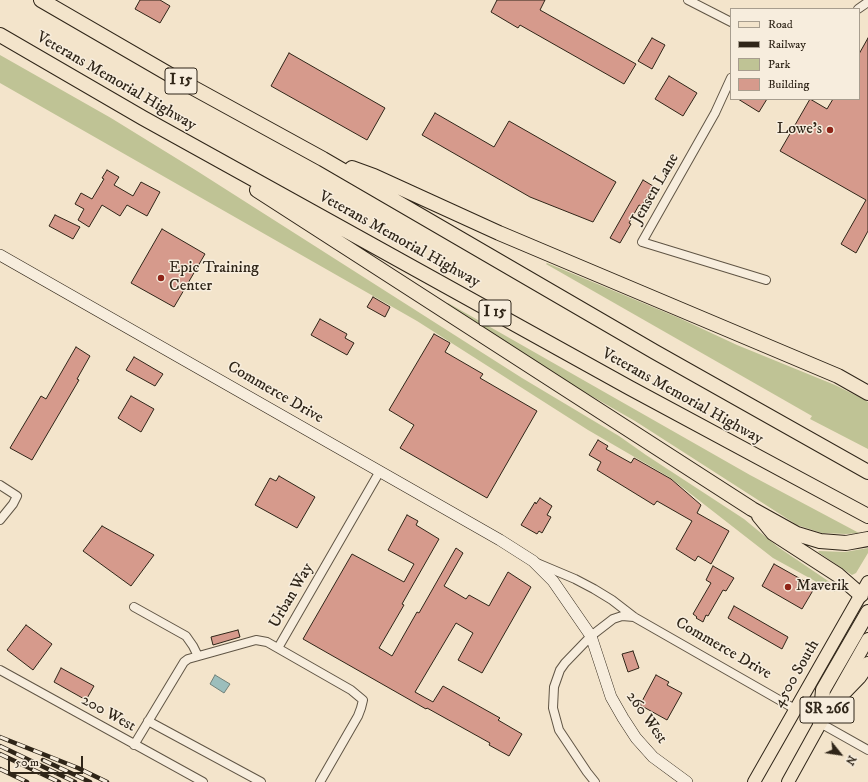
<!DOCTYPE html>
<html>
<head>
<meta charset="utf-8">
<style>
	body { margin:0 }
	#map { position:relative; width:868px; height:782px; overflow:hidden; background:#f3e4cb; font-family:"IM FELL DW Pica",serif }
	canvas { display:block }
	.legend { position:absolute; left:730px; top:8px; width:130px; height:92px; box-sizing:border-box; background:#f7eddd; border:1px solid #a79d8e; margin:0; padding:5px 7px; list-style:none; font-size:12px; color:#2f2518 }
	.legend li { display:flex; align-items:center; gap:8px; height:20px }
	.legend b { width:20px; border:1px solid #a79d8e }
	.north { position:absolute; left:820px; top:734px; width:40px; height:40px; -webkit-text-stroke:3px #f7eddd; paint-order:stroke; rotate:120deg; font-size:11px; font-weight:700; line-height:16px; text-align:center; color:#2f2518 }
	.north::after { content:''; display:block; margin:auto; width:14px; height:18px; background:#2f2518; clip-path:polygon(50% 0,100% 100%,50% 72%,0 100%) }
	.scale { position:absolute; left:8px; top:756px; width:75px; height:18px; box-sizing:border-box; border:2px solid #2f2518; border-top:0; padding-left:5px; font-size:12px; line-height:14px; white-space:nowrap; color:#2f2518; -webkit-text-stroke:3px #f7eddd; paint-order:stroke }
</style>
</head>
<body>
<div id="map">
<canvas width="868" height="782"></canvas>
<ul class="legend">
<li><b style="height:5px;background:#f3e4cb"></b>Road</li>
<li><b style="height:5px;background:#2f2518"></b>Railway</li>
<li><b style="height:11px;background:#bfc395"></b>Park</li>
<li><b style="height:11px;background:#d69a8c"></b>Building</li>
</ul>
<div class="north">N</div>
<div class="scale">50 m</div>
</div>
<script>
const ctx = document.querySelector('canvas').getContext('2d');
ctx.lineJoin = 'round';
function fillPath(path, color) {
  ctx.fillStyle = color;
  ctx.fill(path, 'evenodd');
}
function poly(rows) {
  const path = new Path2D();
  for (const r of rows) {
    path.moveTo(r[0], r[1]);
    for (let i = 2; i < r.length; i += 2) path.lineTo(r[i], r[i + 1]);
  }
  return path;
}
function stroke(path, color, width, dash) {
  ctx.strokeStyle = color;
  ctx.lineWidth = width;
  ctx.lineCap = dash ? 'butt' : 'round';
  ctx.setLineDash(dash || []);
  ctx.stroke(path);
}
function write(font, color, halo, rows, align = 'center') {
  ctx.font = font + ' "IM FELL DW Pica",serif';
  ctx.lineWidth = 3;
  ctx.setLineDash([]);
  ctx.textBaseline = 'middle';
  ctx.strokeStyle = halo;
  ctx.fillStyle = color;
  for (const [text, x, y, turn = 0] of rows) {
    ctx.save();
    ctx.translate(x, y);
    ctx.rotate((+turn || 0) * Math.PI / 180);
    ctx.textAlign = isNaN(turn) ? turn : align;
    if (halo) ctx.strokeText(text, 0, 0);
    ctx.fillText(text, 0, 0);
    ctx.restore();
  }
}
fillPath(poly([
	[0,55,111,118,197,171,522,378,619,436,646,455,744,519,778,547,837,587,835,592,773,558,669,477,588,430,417,321,0,83],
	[547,263,679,318,737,345,835,385,865,400,868,402,868,449,810,419,812,416,546,264],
	[448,303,750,475,859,533,846,534,822,533,797,525,635,421,541,367,445,307],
	[868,548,868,553,856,573,852,575,818,552,819,551,845,552]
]), '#bfc395');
const water = poly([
	[215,675,230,684,224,693,210,684,215,675]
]);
fillPath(water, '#9cbebc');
stroke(water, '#70817a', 1);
const building = poly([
	[140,0,160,0,170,6,160,23,135,9,140,0],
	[497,0,545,0,540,10,636,64,624,84,520,25,518,28,491,12,497,0],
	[652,38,665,45,652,69,638,61,652,38],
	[868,38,868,231,856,253,841,244,866,200,780,151,810,99,827,109,833,99,859,99,859,54,868,38],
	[289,53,385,108,367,140,271,86,289,53],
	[669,76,697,93,683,116,655,99,669,76],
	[738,99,767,99,759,112,738,99],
	[435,113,494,147,509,121,616,182,593,222,530,197,422,135,435,113],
	[107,170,119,177,114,185,133,196,141,182,160,192,147,216,127,205,120,216,102,205,89,227,78,220,84,209,75,204,81,193,92,199,104,179,102,178,107,170],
	[643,180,653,186,642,206,639,205,629,223,631,224,620,243,610,238,643,180],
	[55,215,80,227,73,239,49,226,55,215],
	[162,229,205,254,174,307,131,283,162,229],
	[373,297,390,307,385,317,367,307,373,297],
	[320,319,347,334,345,338,354,343,347,355,311,335,320,319],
	[434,334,450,343,445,352,483,374,480,378,537,411,487,498,400,448,414,425,389,410,434,334],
	[76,347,90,356,77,379,79,380,32,460,10,448,41,396,46,399,76,347],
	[134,357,163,374,155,386,126,370,134,357],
	[131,396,154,409,141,432,118,418,131,396],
	[598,440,608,446,606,449,631,463,634,458,671,479,701,505,697,513,729,531,711,564,698,556,695,561,676,549,692,521,657,501,654,505,597,470,601,462,589,455,598,440],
	[279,476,315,497,297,528,255,505,270,478,276,481,279,476],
	[540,498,552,506,547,515,551,517,542,533,539,531,537,534,521,525,535,502,536,504,540,498],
	[407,515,418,521,416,525,439,539,402,604,404,605,379,648,392,656,417,612,419,613,456,548,463,553,444,586,466,599,469,595,489,606,508,572,531,587,482,673,458,660,473,633,456,623,415,692,433,702,443,686,500,718,498,720,522,734,509,756,489,745,490,743,427,708,426,709,303,639,352,554,404,582,414,564,388,550,407,515],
	[102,526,154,555,131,586,83,551,102,526],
	[774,564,815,587,802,609,762,586,774,564],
	[713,566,734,578,726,591,723,590,708,616,706,615,703,622,696,618,697,617,693,614,711,583,706,580,713,566],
	[734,606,788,637,782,649,728,618,734,606],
	[26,625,52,644,33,670,7,650,26,625],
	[238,630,240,637,213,645,211,637,238,630],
	[633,651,639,668,628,672,622,654,633,651],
	[61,668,94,686,86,700,54,682,61,668],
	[656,675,669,682,667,685,682,693,667,720,640,705,656,675]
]);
fillPath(building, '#d69a8c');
stroke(building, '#2f2518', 1);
const street = poly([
	[688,0,731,22],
	[858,9,868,2],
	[731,78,715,113,642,242,766,280],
	[0,485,17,496,13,504,0,520],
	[537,563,575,579,594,589,612,600,634,617,795,709],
	[134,607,186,636,193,646,198,656],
	[278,648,380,471],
	[0,670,203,782],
	[148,721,261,782],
	[820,723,868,750],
	[134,745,184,662,188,659,256,640,267,642,351,690,363,700,361,708,358,716,320,782],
	[595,782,587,772,559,730,553,708,554,687,560,670,565,663,591,636,613,619,622,616,634,617]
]);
const secondary = poly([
	[0,255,500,540,533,561,553,581,591,636,611,697,623,718,636,738,653,757,687,782]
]);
const primary = poly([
	[834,699,868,639],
	[754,782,868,582],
	[788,782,825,715]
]);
const highway = poly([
	[41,0,179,80,323,159,655,352,868,472],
	[0,35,143,118,630,388,868,516],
	[352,168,374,176,499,233,838,376,868,393],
	[257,190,752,509,797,534,820,541,846,543,868,539],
	[759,516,773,533,838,575,861,595],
	[829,708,859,677,868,664],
	[820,723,823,690,868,612]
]);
stroke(street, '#605545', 10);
stroke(secondary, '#2f2518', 12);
stroke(primary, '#2f2518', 14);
stroke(highway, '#2f2518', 16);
stroke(street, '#f7eddd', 8);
stroke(secondary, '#f7eddd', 11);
stroke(primary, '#f3e4cb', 12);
stroke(highway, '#f3e4cb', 14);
const rail = poly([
	[0,737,78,768,107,782],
	[0,746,75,782],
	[0,754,59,782],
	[43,760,90,782],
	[0,769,27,782]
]);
stroke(rail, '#2f2518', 4.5);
stroke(rail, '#f7eddd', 3, [9]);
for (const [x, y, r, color] of [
	[830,130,4,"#8f2418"],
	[161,278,4,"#8f2418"],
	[788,587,4,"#8f2418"]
]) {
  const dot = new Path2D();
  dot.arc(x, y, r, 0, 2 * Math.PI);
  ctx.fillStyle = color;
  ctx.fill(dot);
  stroke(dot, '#f7eddd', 1.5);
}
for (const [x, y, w] of [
	[181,81,32],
	[495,313,32],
	[827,710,54]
]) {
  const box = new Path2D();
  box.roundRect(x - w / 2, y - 13, w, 26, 3);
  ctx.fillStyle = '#f7eddd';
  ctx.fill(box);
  stroke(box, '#2f2518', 1);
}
write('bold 15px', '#2f2518', null, [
	["I 15",181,81],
	["I 15",495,313],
	["SR 266",827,710]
]);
write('16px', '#2f2518', '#f7eddd', [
	["Veterans Memorial Highway",116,82,30],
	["Jensen Lane",656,189,-60],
	["Veterans Memorial Highway",399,240,29],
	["Commerce Drive",275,393,30],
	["Veterans Memorial Highway",682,397,29],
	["Urban Way",292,596,-60],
	["Commerce Drive",723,649,30],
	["4500 South",797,674,-60],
	["200 West",108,714,29],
	["260 West",646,718,55]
]);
write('16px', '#2f2518', '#f7eddd', [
	["Lowe's",822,130,"right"],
	["Epic Training",169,269],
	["Center",169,287],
	["Maverik",796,587]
], 'left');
</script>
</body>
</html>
